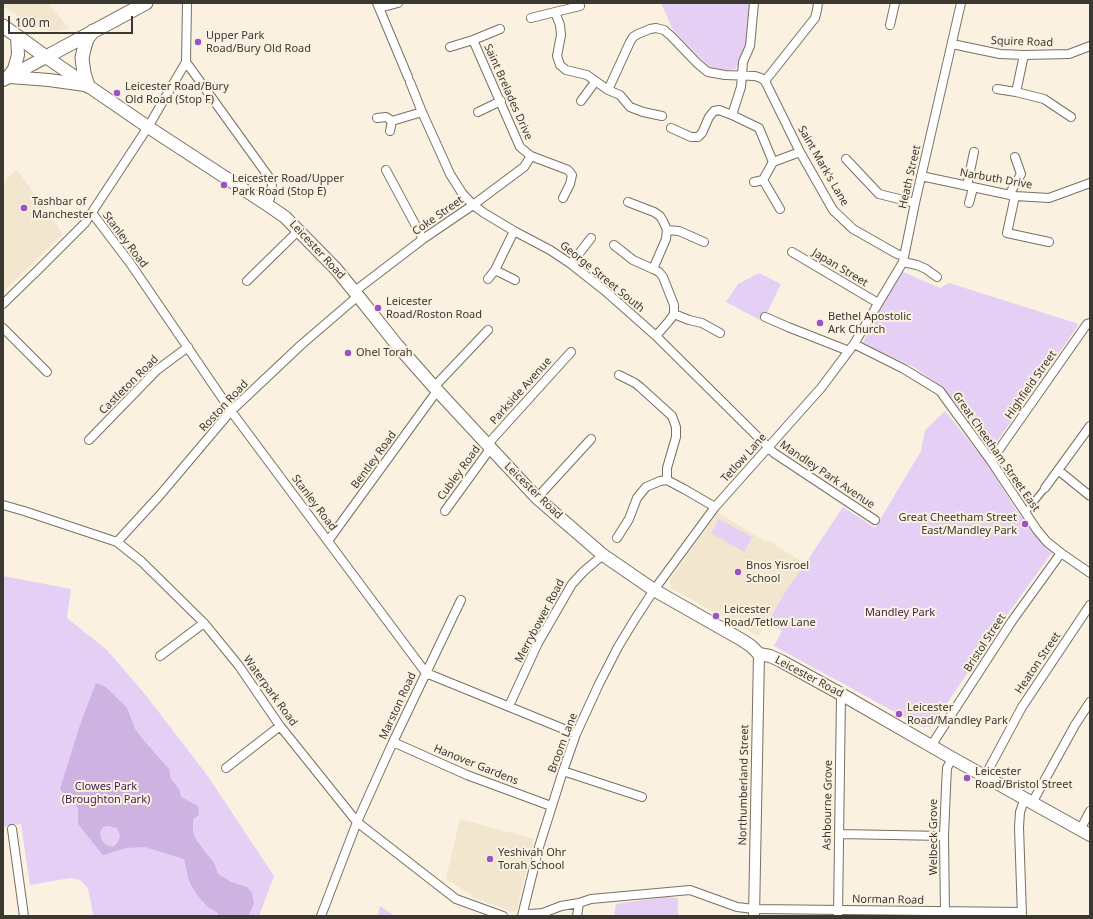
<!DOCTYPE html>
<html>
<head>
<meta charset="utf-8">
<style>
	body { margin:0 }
	#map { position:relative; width:1093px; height:919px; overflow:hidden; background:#faf1e1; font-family:"Noto Sans",sans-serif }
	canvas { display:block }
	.frame { position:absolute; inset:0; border:4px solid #3b3731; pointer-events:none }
	.scale { position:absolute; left:8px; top:16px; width:125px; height:18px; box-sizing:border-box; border:2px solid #3b3731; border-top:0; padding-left:5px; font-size:12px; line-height:14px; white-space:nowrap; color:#3b3731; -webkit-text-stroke:3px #faf1e1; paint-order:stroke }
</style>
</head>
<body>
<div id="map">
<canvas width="1093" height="919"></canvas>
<div class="frame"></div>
<div class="scale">100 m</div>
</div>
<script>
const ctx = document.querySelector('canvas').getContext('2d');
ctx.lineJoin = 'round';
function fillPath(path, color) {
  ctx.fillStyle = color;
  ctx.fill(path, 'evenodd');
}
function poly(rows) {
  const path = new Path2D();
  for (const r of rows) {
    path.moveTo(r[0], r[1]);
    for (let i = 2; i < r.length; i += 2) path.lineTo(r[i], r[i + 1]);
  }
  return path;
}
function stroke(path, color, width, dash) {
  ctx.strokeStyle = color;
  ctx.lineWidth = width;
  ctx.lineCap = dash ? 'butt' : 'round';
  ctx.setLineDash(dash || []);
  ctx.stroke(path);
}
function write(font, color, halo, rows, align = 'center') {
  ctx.font = font + ' "Noto Sans",sans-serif';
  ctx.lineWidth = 4;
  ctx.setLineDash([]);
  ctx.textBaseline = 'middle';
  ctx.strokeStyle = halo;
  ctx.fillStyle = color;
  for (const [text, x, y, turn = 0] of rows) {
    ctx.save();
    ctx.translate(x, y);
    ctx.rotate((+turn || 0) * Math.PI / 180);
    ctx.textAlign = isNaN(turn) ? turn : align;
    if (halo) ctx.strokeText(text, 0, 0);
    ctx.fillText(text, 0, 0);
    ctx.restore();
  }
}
fillPath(poly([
	[3,3,48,3,69,28,56,31,50,31,41,28,30,23,3,7],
	[17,170,63,234,3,292,3,182],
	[718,512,766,542,768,540,805,564,789,586,759,635,757,636,671,588,670,580],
	[460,819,534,839,516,913,472,897,473,896,446,879]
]), '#f3e6cf');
fillPath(poly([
	[661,3,750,3,746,45,740,62,735,69,723,71,708,66,673,30],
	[901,271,940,288,949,283,1079,324,991,450,943,388,914,367,862,344],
	[759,273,781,284,765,317,760,320,726,302,738,284],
	[945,411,986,462,1019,514,1053,551,1007,615,931,727,922,727,774,646,782,631,768,621,789,586,805,564,843,507,875,528,921,451,925,430],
	[719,519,752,537,744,552,711,533],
	[3,576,71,589,67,618,107,650,144,693,207,775,274,876,259,916,93,916,90,897,87,887,80,880,71,878,30,885,21,824,3,827],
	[664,897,678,898,678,916,614,916,616,904],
	[380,906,395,916,378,916]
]), '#e5cff5');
fillPath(poly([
	[96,683,106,687,127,708,135,729,145,742,169,769,171,779,179,789,181,797,198,806,199,815,193,819,193,832,196,840,214,863,218,874,231,882,247,887,252,893,254,904,248,916,218,916,218,913,208,907,197,895,189,881,184,859,145,847,126,848,103,855,78,824,78,808,60,789,81,722],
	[108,826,117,828,120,835,118,842,113,847,106,845,101,839,100,832,103,827]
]), '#cdb2e2');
const pedestrian = poly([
	[1025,513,1045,488]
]);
const minor = poly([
	[377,3,408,77],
	[379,8,398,3],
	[555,12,580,6],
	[531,18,555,12,560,25,561,35,557,56,560,65,566,70,587,75,608,90],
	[890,25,895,3],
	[500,29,473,40,520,147,531,156,568,170,572,175,570,184,563,198],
	[952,44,1000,54,1024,55,1069,54,1090,46],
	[450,47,473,40],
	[186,62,271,180,272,185,270,198,266,204],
	[765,81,815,18,817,10,818,3],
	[410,82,422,112,450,174,462,193,473,205,484,213,514,231,550,250,571,264,604,290,656,336,774,453,875,520],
	[997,89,1016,92,1044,99,1071,117],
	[1016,92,1024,55],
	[581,101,595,82],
	[478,112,501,101],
	[732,115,741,87,743,62,750,46,754,3],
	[662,116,643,112,630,107,620,95,608,90,630,42,633,37,638,34,650,29,656,28,664,30,671,36,697,63,704,69,708,72,725,75,755,76,761,78,765,81,800,152,833,210,853,229,897,254,904,256],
	[377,118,386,117,392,121,422,112],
	[671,128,691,137,698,137,702,133,709,117,714,111,719,110,732,115,759,128,773,162,763,180,780,209],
	[390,131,392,121],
	[846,159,879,194,915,203],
	[773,162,800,152],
	[386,170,423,239],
	[921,176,1015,196,1049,198,1090,183],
	[754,182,763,180],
	[967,186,974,152],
	[1009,195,1021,174,1015,157],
	[1015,196,1007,233,1049,242],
	[628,202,654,212,660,216,663,221,667,230,666,239,653,269,659,272,663,277,674,305,674,314,669,321,656,336],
	[969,203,973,188],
	[92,213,130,263,231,411,426,673,576,734],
	[667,230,679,231,704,242],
	[514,231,495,270,515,280],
	[614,245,633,260,653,269],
	[792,252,878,303],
	[903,262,917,265,926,269,937,277],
	[571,264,591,238],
	[488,279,495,270],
	[247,281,299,230],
	[355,291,423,239,473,205,524,167,531,156],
	[3,304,41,267,85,223,148,127,186,62,187,3],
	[674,314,689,320,702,323,720,333],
	[765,317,788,327,849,351],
	[3,328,47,372],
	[854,344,904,369,940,391,991,461,1037,530,1047,542,1061,553,1090,573],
	[619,375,635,383,640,387,672,416,676,427,676,437,667,468,667,480,684,489,715,507],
	[434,387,488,330],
	[89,440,157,370,188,347],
	[487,445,571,352],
	[991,461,1087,324,1090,323],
	[1058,470,1090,496],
	[1045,488,1090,426],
	[537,498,591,439],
	[3,505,24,511,117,542,141,561,204,623,239,666,280,726,357,822,456,899,503,916],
	[445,511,490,449],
	[617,538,629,519,637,498,646,487,660,481,667,480],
	[328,541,437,391],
	[117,542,160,495,231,411,301,345,358,296],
	[160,656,204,623],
	[509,706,538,643,572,584,584,571,603,555],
	[393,742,467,775,551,806],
	[931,746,1012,621,1061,553],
	[226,768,280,726],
	[563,771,642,797],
	[985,776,1022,707,1090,605],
	[1032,803,1075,725,1090,702],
	[12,829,24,916],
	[1080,830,1090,811],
	[839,834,944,836],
	[523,913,530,914,543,913,561,906,579,903,591,899,690,890,737,907,754,909,1022,912],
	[945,915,944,836,946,788,947,768,952,758],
	[321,916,357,822,393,742,461,600],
	[522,916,539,847,563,771,576,734,599,684,618,647,635,619,654,590,715,507,821,388,854,344,903,262,915,203,961,3],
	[577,916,579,903],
	[838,916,841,694],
	[1022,916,1019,827,1020,812,1025,798]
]);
const tertiary = poly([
	[754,916,759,654]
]);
const primary = poly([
	[8,77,14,69,18,55,17,36],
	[10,77,49,80,85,85],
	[3,80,46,57,148,127,266,204,285,217,336,269,358,296,397,345,434,387,537,498,603,555,654,590,742,640,751,646,759,654,770,656,781,661,841,694,952,758,1090,835]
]);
const trunk = poly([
	[3,26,46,57,146,3],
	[88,86,84,73,82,58,84,49,87,39,93,31]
]);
stroke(pedestrian, '#797062', 8);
stroke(minor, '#797062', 10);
stroke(tertiary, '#797062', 12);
stroke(primary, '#797062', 14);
stroke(trunk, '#797062', 15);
stroke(pedestrian, '#fff', 5.5);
stroke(minor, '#fff', 8);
stroke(tertiary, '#fff', 10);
stroke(primary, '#fff', 12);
stroke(trunk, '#fff', 13);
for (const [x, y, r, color] of [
	[198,42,4,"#9a52c5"],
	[117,93,4,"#9a52c5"],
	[224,185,4,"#9a52c5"],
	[24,208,4,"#9a52c5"],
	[378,308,4,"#9a52c5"],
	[820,323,4,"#9a52c5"],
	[348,353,4,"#9a52c5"],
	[1025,524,4,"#9a52c5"],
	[738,572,4,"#9a52c5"],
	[716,616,4,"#9a52c5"],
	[899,714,4,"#9a52c5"],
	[967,778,4,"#9a52c5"],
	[490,859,4,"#9a52c5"]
]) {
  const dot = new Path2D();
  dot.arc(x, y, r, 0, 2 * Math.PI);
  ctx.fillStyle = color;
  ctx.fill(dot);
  stroke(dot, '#faf1e1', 1.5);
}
write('11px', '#3b3731', '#faf1e1', [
	["Upper Park",206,36],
	["Road/Bury Old Road",206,49],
	["Leicester Road/Bury",125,87],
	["Old Road (Stop F)",125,100],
	["Leicester Road/Upper",232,179],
	["Park Road (Stop E)",232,192],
	["Tashbar of",32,202],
	["Manchester",32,215],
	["Leicester",386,302],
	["Road/Roston Road",386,315],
	["Bethel Apostolic",828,317],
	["Ark Church",828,330],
	["Ohel Torah",356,353],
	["Great Cheetham Street",1017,518,"right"],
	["East/Mandley Park",1017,531,"right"],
	["Bnos Yisroel",746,566],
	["School",746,579],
	["Leicester",724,610],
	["Road/Tetlow Lane",724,623],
	["Leicester",907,708],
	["Road/Mandley Park",907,721],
	["Leicester",975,772],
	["Road/Bristol Street",975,785],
	["Yeshivah Ohr",498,853],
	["Torah School",498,866]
], 'left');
write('11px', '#3b3731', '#faf1e1', [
	["Squire Road",1022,42,2],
	["Saint Brelades Drive",508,92,66],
	["Saint Mark's Lane",823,166,60],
	["Heath Street",910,177,-77],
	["Narbuth Drive",996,179,10],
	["Coke Street",438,216,-35],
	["Stanley Road",125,240,53],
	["Leicester Road",317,250,47],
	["Japan Street",840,268,31],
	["George Street South",602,277,39],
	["Castleton Road",129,385,-45],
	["Highfield Street",1031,385,-55],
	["Parkside Avenue",521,391,-48],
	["Roston Road",224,406,-47],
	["Great Cheetham Street East",996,452,55],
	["Tetlow Lane",744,458,-48],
	["Bentley Road",374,460,-54],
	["Cubley Road",459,473,-54],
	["Mandley Park Avenue",827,475,34],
	["Leicester Road",533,491,44],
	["Stanley Road",314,503,53],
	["Merrybower Road",540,621,-62],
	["Bristol Street",985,643,-57],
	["Heaton Street",1038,663,-56],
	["Leicester Road",809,677,28],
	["Waterpark Road",270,691,54],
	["Marston Road",398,706,-65],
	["Broom Lane",563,743,-69],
	["Hanover Gardens",476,765,22],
	["Northumberland Street",744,785,-89],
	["Ashbourne Grove",828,805,-89],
	["Welbeck Grove",934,837,-90],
	["Norman Road",888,900,1]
]);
write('11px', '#3f1b54', '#faf1e1', [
	["Mandley Park",900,613],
	["Clowes Park",106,787],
	["(Broughton Park)",106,800]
]);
</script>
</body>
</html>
